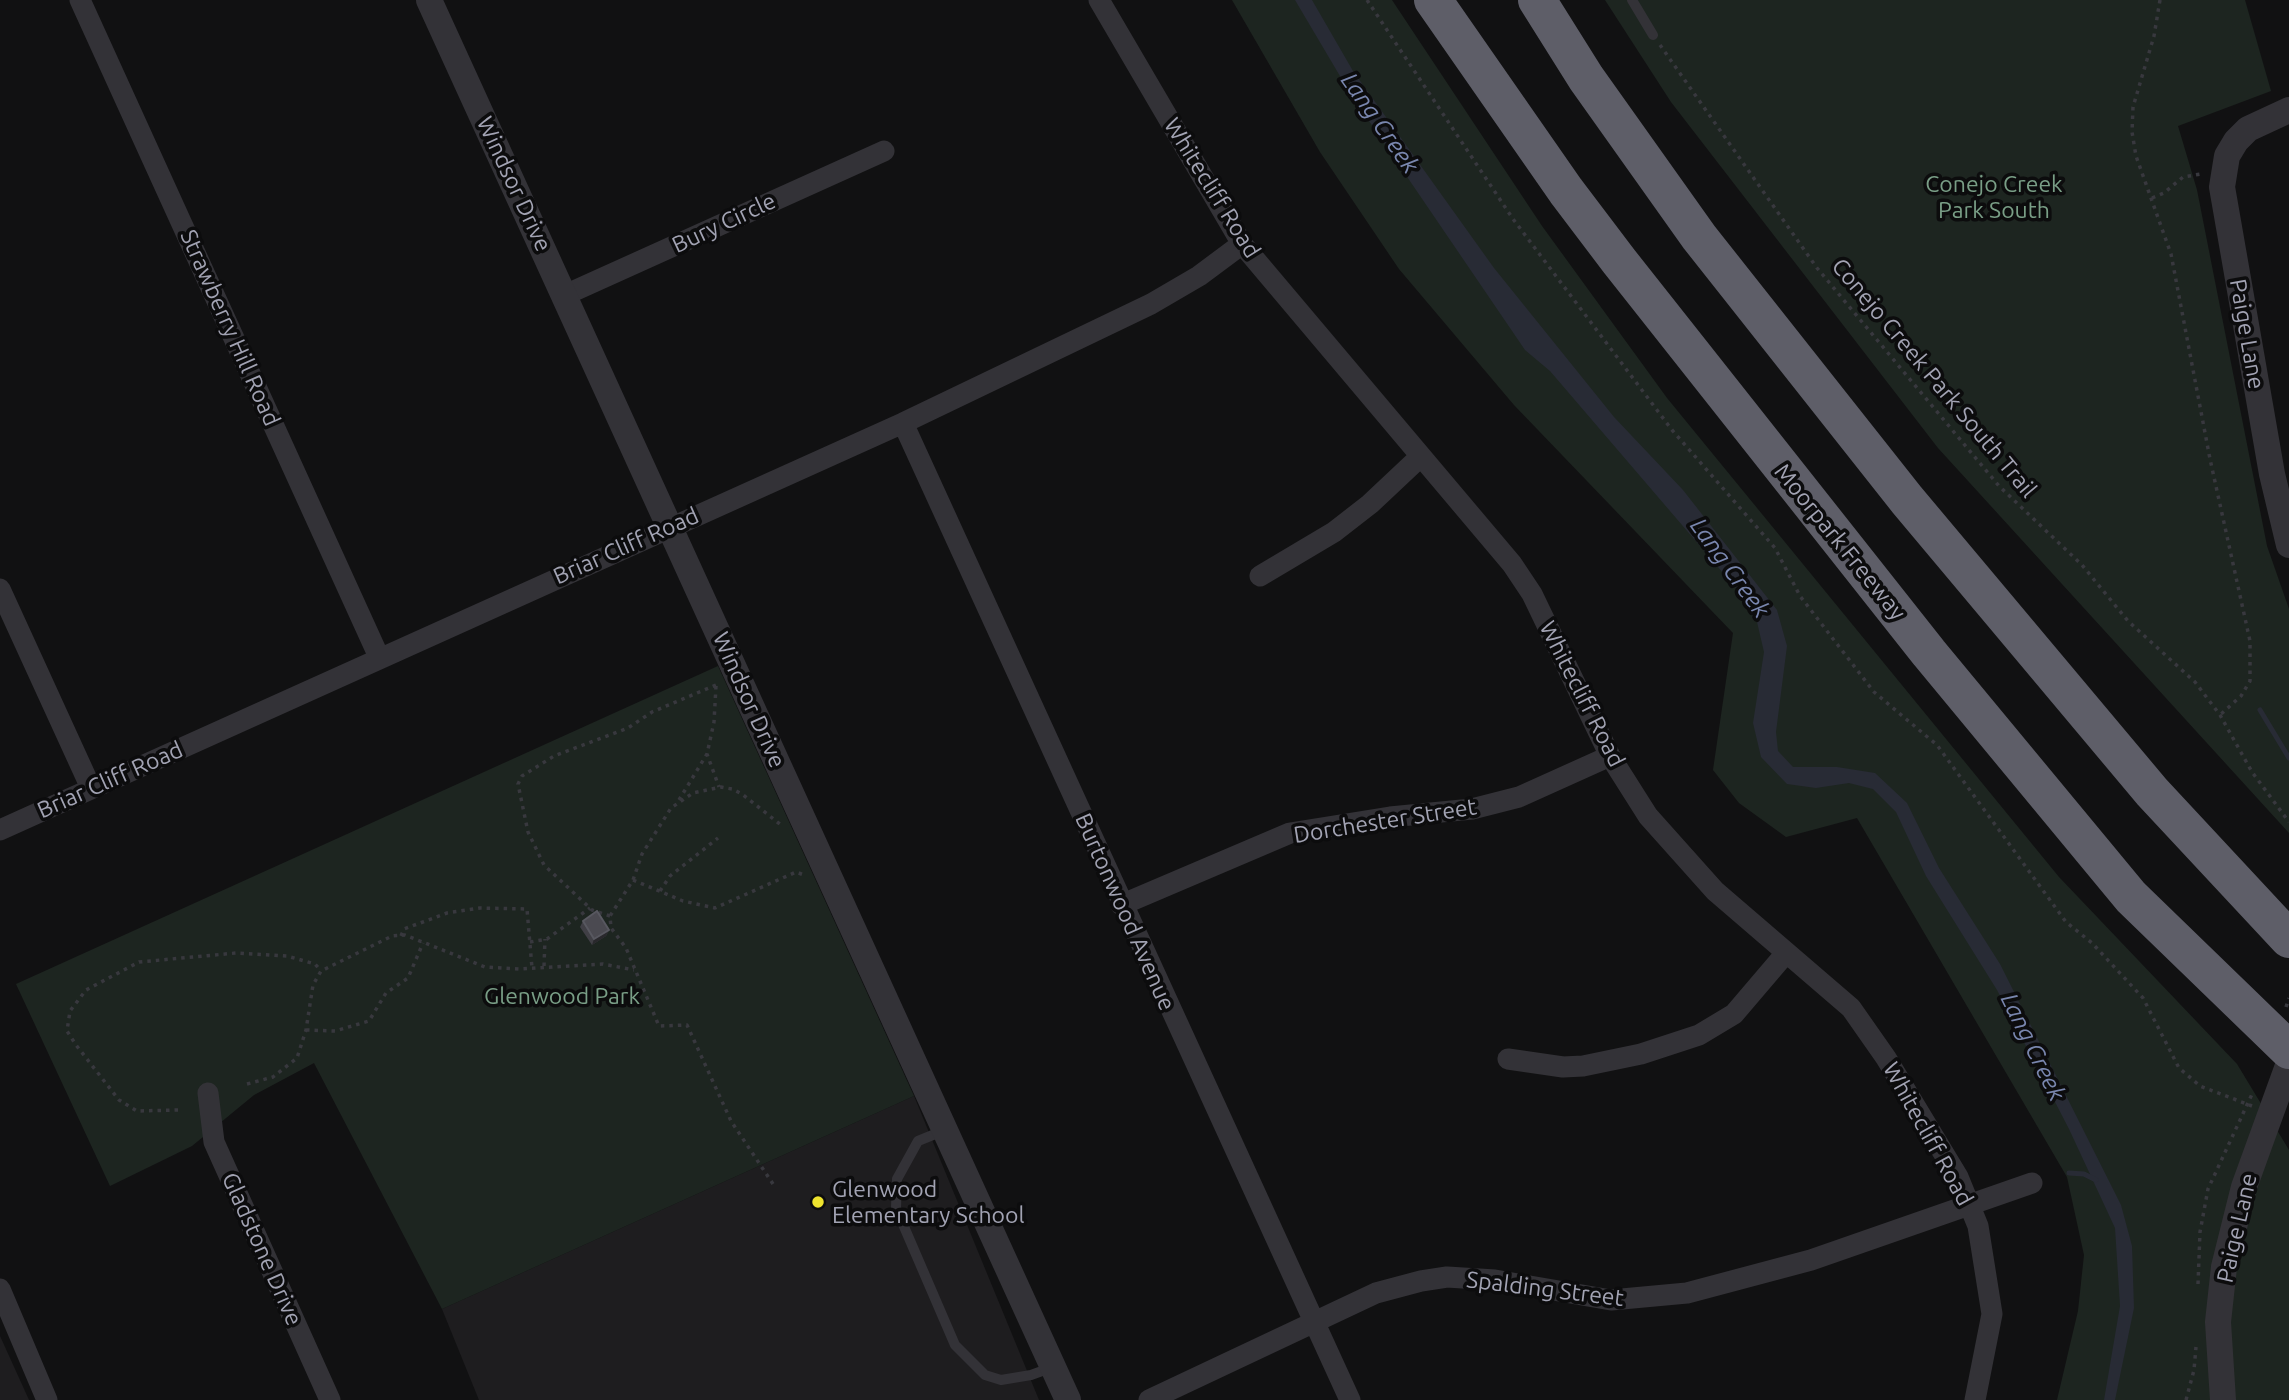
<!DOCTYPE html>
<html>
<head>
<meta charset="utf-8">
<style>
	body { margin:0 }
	canvas { display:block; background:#111112 }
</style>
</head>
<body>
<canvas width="2289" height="1400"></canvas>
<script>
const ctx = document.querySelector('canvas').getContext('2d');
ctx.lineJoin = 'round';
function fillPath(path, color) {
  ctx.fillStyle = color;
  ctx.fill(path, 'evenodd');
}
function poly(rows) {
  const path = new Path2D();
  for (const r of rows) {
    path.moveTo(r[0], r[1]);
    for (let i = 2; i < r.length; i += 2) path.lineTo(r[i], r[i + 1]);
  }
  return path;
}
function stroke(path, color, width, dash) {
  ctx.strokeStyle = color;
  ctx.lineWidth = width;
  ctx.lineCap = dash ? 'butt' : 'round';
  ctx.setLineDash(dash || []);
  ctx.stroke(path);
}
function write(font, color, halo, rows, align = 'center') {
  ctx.font = font + ' Ubuntu,sans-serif';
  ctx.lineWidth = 7;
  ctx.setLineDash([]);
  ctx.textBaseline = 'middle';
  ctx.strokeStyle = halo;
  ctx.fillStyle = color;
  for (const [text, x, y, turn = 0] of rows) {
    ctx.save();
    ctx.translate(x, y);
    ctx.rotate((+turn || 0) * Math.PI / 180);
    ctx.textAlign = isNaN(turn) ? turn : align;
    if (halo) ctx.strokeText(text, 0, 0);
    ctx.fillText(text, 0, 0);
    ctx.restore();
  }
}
fillPath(poly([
	[914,1096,1039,1400,479,1400,442,1309],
	[0,1336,29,1400,0,1400]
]), '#1e1d1f');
fillPath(poly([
	[1232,0,1392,0,1542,226,1667,398,2059,877,2237,1064,2289,1150,2289,1400,2057,1400,2078,1311,2084,1255,2067,1177,1857,818,1786,837,1739,803,1713,770,1733,633,1514,405,1399,269,1320,152],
	[1605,0,2245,0,2271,91,2178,126,2197,190,2267,546,2289,609,2289,833,1938,448,1671,102],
	[718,666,914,1096,442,1309,314,1063,254,1095,192,1146,110,1186,16,984]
]), '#1d2520');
fillPath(poly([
	[1295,0,1312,0,1353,71,1494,268,1614,417,1683,490,1777,610,1787,646,1776,732,1778,751,1793,767,1837,767,1875,773,1907,803,1939,868,2000,964,2121,1205,2132,1246,2134,1308,2115,1400,2104,1400,2120,1306,2115,1228,2069,1129,1997,990,1926,876,1896,812,1873,789,1849,783,1816,788,1787,784,1761,757,1753,723,1764,652,1754,609,1550,371,1525,350,1350,93]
]), '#282b35');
stroke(poly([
	[2260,710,2289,758],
	[2069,1173,2084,1174,2096,1180]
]), '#282b35', 5);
stroke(poly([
	[1367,0,1513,219,1672,430,1775,548,1800,596,1874,692,1937,745,2066,922,2092,943,2143,998,2179,1068,2200,1086,2252,1106],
	[2160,0,2154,36,2133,107,2132,132,2136,156,2171,254,2210,459,2250,641,2250,681,2241,696,2220,715],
	[1660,45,1817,268,1999,486,2082,565,2128,621,2195,682,2220,715,2252,772,2289,822],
	[2152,198,2164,193,2183,177,2201,174],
	[716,686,714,722,707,754,719,787],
	[679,800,707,754],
	[633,880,683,901,715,908,796,872,804,875],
	[660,891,670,876,718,838],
	[610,916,592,910,544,865,528,832,518,784,522,776,554,756,628,728,652,712,716,685],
	[401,936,404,929,447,913,480,908,527,909,532,968],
	[530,942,547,939,590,908],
	[544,966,545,939],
	[2286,1007,2289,998],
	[306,1030,335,1031,369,1021,386,993,408,978,423,943],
	[247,1084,273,1077,297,1058,306,1030,313,985,321,971,392,936,405,935,485,967,520,969,603,964,634,970],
	[178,1110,137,1111,119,1100,76,1045,67,1031,70,1011,86,990,139,962,236,953,287,956,315,964,321,971],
	[773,1184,731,1121,687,1025,659,1026,626,948,611,928,610,916,633,880,642,854,671,808,693,793,721,787,732,789,742,794,781,825],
	[2198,1284,2200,1232,2208,1189,2253,1092],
	[2186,1400,2194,1370,2196,1347]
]), '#38383e', 3.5, [3.5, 5]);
stroke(poly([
	[1632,0,1653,35],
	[945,1130,918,1141,897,1179,896,1208,955,1345,985,1375,1001,1380,1031,1375,1053,1367]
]), '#333237', 10);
stroke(poly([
	[80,0,379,657],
	[1099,0,1242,244,1512,564,1532,594,1610,756,1648,816,1715,891,1851,1008,1886,1058,1958,1177,1978,1226,1992,1314,1975,1400],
	[565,295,884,151],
	[903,423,1350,1400],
	[1260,576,1334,532,1370,504,1420,457],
	[0,589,91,788],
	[0,830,903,423,1151,304,1199,276,1242,244],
	[1121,905,1290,833,1390,817,1472,809,1519,797,1610,756],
	[1508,1059,1563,1067,1583,1066,1641,1054,1699,1035,1734,1014,1786,953],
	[208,1093,214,1142,330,1400],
	[0,1289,47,1400],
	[1149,1400,1376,1293,1421,1281,1447,1277,1495,1280,1611,1300,1687,1293,1811,1260,2032,1183]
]), '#333237', 21);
stroke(poly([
	[429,0,1068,1400],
	[2289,110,2248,129,2236,141,2227,156,2222,187,2272,474,2289,545],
	[2223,1400,2218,1322,2224,1267,2244,1187,2289,1063]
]), '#333237', 26);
stroke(poly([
	[1433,0,1566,191,1619,261,1929,653,2131,897,2289,1050],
	[1537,0,1586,78,1699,237,1907,500,2152,792,2289,939]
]), '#5e5e68', 38);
fillPath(poly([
	[583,921,609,930,606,936,592,945,580,927]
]), '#403f45');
fillPath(poly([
	[609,930,606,936,592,945,594,939]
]), '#29282c');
const building = poly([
	[597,911,609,930,594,939,583,921,597,911]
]);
fillPath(building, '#4b4a51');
stroke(building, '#585860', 2);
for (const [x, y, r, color] of [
	[818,1202,7,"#eee32e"]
]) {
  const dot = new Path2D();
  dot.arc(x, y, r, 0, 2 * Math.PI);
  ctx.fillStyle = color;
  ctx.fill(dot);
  stroke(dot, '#0c0c0d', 2.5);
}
write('23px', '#a2a3b3', '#0c0c0d', [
	["Windsor Drive",514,184,65],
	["Whitecliff Road",1212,188,58],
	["Bury Circle",724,223,-25],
	["Strawberry Hill Road",230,328,66],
	["Paige Lane",2247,334,80],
	["Conejo Creek Park South Trail",1934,378,50],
	["Moorpark Freeway",1840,542,51],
	["Briar Cliff Road",626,546,-24],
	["Whitecliff Road",1582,694,63],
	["Windsor Drive",749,700,66],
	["Briar Cliff Road",110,780,-24],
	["Dorchester Street",1385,821,-9],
	["Burtonwood Avenue",1125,912,66],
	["Whitecliff Road",1928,1134,61],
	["Paige Lane",2237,1228,-77],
	["Gladstone Drive",262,1249,66],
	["Spalding Street",1545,1289,7]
]);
write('23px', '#799e86', '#0c0c0d', [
	["Conejo Creek",1994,184],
	["Park South",1994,210],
	["Glenwood Park",562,996]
]);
write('23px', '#a2a3b3', '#0c0c0d', [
	["Glenwood",832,1189],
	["Elementary School",832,1215]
], 'left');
write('italic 24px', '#7986ae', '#0c0c0d', [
	["Lang Creek",1380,123,55],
	["Lang Creek",1730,568,54],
	["Lang Creek",2033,1047,64]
]);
</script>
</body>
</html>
